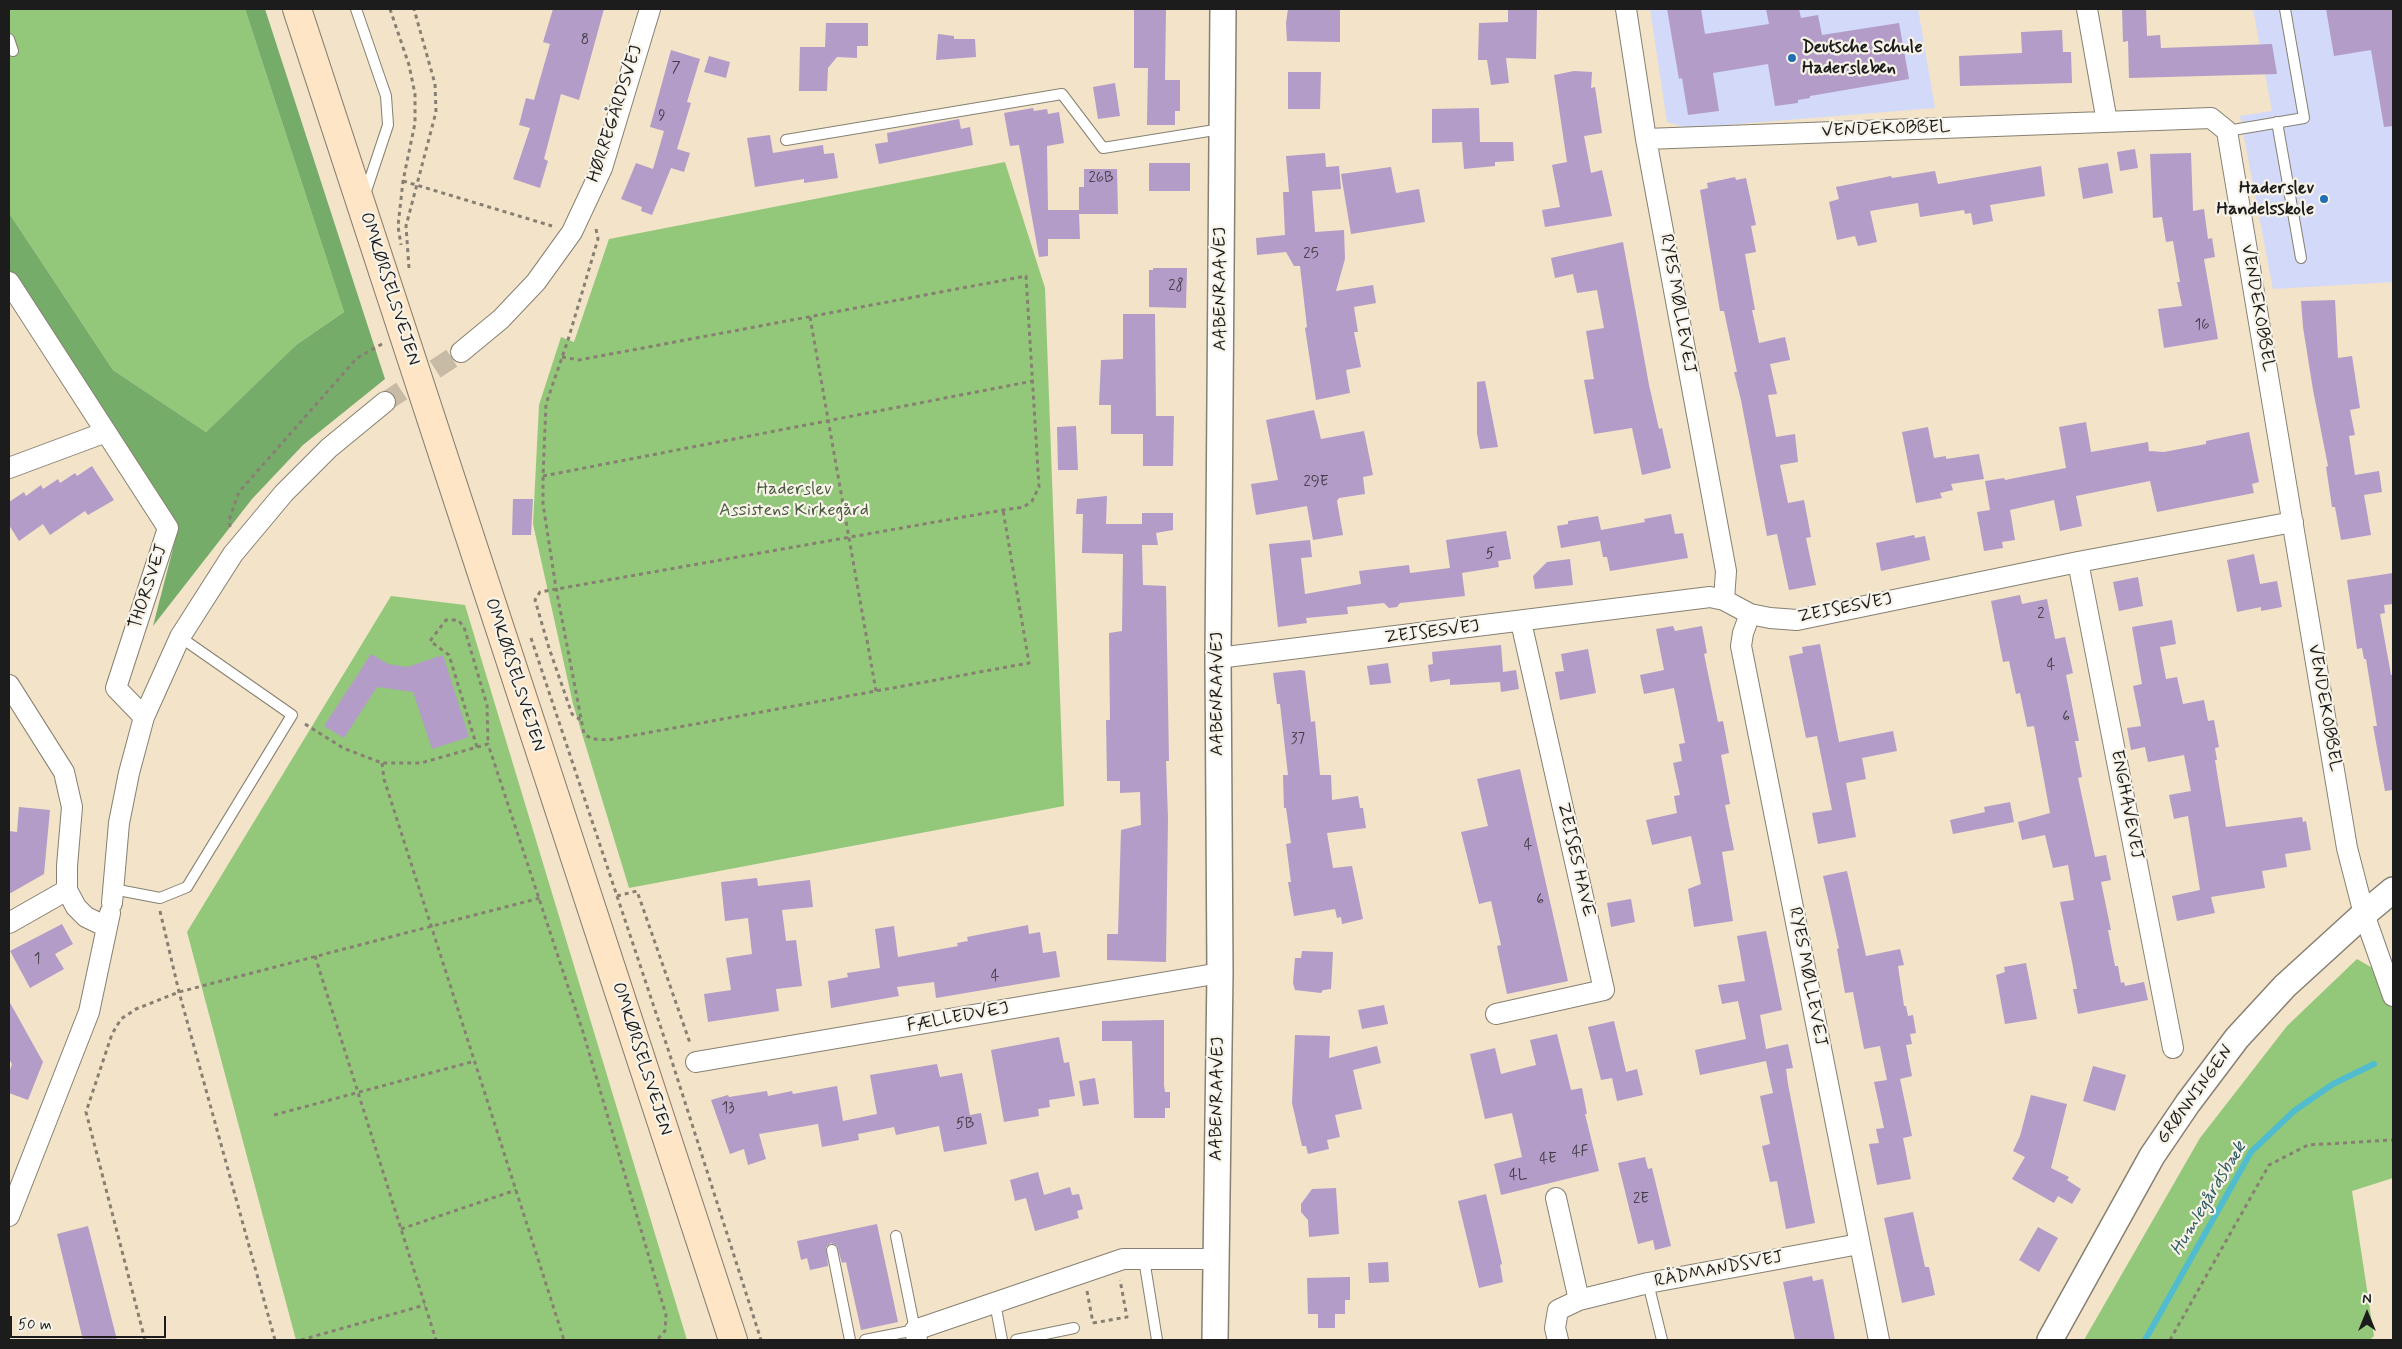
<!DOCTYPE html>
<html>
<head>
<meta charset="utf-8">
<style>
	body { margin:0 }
	#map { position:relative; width:2402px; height:1349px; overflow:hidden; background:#f2e3c9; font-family:Mynerve,sans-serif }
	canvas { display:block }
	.frame { position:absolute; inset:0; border:10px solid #1c1c1c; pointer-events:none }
	.north { position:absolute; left:2342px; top:1289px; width:50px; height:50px; -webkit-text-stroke:4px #f7f3e8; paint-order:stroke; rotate:0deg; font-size:14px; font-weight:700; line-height:20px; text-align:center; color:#1c1c1c }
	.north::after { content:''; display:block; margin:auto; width:18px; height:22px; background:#1c1c1c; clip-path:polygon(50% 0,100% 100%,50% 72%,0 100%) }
	.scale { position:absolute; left:10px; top:1316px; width:156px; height:22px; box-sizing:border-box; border:2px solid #1c1c1c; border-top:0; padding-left:6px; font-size:15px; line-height:18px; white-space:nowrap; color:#1c1c1c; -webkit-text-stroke:4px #f7f3e8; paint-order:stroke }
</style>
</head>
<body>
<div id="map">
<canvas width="2402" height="1349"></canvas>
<div class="frame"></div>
<div class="north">N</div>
<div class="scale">50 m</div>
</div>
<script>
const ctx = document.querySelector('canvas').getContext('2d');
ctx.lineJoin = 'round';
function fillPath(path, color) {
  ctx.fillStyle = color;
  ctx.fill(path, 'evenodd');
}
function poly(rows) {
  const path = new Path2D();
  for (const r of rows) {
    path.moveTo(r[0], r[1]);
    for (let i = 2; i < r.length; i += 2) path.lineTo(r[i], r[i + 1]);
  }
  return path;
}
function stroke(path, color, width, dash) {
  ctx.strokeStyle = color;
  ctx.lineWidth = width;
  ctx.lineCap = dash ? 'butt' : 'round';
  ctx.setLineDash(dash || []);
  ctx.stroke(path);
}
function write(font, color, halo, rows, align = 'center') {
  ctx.font = font + ' Mynerve,sans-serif';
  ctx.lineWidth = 4.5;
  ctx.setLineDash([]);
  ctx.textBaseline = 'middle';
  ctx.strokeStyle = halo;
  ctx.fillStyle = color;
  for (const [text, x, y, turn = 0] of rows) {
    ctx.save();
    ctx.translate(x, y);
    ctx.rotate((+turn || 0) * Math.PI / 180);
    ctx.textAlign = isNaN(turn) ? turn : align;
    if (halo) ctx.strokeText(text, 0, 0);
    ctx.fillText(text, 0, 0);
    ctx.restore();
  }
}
fillPath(poly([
	[1650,9,1918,9,1935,108,1688,128,1667,122],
	[2253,9,2393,9,2393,282,2273,289,2240,116,2272,111]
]), '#d2d9f9');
fillPath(poly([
	[9,9,245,9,344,312,296,345,206,432,113,370,9,213],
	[1005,162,1045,288,1064,806,629,888,573,704,533,524,539,405,561,337,574,342,609,239],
	[391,596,465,605,687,1340,296,1340,187,932],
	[2357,959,2393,980,2393,1178,2352,1191,2374,1336,2370,1340,2084,1340,2200,1138,2287,1026]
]), '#93c87a');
fillPath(poly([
	[245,9,265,9,385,379,303,445,252,499,153,626,177,533,9,274,9,213,113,370,206,432,296,345,344,312]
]), '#76ac6a');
stroke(poly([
	[2145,1340,2251,1152,2294,1111,2333,1084,2374,1064]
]), '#51bcce', 6);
fillPath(poly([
	[553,9,604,9,579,100,561,94,544,159,548,161,540,188,513,179,530,128,519,125,526,98,534,100,550,44,543,42],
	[1134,9,1166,9,1165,80,1180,80,1180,111,1175,111,1175,125,1147,125,1148,68,1134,68],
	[1288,9,1340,9,1340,42,1287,41,1286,23],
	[1508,9,1537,10,1536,59,1506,58,1509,83,1491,85,1487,60,1478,60,1479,23,1508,22],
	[1667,9,1701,9,1705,34,1769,24,1766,9,1799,9,1801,18,1818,15,1822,35,1899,23,1909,79,1810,96,1810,98,1798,100,1798,103,1775,106,1768,64,1713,73,1719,111,1688,115,1682,78,1679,79],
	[2122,9,2146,9,2147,36,2160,35,2161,48,2272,44,2277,74,2129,78,2128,41,2123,42],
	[2326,9,2393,9,2393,126,2384,127,2371,50,2334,56],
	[826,23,868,23,868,46,857,46,857,58,837,57,828,68,827,91,799,91,800,47,825,47],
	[2062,30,2063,52,2071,52,2072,83,1960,86,1959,56,2022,53,2021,32],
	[938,34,954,36,954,39,975,39,976,57,936,60],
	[671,50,700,59,687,102,691,103,677,149,690,153,684,172,671,168,652,215,641,211,642,207,621,199,636,163,653,169,664,131,650,127],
	[709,56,730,62,726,78,704,72],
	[1574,71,1592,72,1591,88,1595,87,1602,133,1584,136,1591,173,1602,170,1612,216,1545,227,1542,210,1560,207,1552,165,1567,162,1554,75],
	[1288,72,1321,72,1320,109,1288,109],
	[1115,83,1120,116,1098,119,1093,87],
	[1033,108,1034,111,1047,109,1048,114,1059,112,1064,143,1047,146,1048,210,1079,210,1079,187,1084,187,1084,169,1117,169,1118,214,1079,214,1080,239,1048,239,1048,256,1039,257,1019,145,1010,146,1004,113],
	[1479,108,1480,142,1513,142,1514,161,1495,162,1495,166,1464,169,1462,142,1432,143,1432,109],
	[959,119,961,129,970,127,973,145,879,164,875,144,888,142,887,133],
	[770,135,773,153,823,145,824,154,834,153,838,178,804,183,804,179,755,187,747,138],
	[2135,149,2138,168,2120,171,2117,152],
	[1325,153,1326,167,1339,166,1341,189,1312,191,1315,232,1344,230,1345,259,1336,291,1373,285,1376,303,1354,307,1358,332,1354,332,1361,367,1346,370,1350,393,1316,400,1305,328,1307,327,1300,266,1294,266,1286,252,1257,255,1256,238,1285,235,1283,192,1289,192,1286,156],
	[2191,153,2193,211,2204,209,2208,239,2212,238,2215,257,2204,259,2218,339,2164,348,2158,309,2182,306,2177,282,2180,282,2173,241,2166,242,2162,217,2153,218,2150,154],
	[1149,163,1190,163,1190,191,1149,191],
	[2108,163,2113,193,2083,199,2078,168],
	[2041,166,2045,196,1990,205,1993,221,1973,225,1971,213,1965,214,1964,210,1920,217,1918,203,1870,211,1877,242,1858,246,1855,236,1837,240,1829,202,1839,199,1836,187,1891,176,1892,178,1935,171,1938,184],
	[1391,167,1396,193,1419,189,1425,222,1351,234,1341,174],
	[1735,177,1736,180,1746,178,1756,225,1751,226,1756,252,1745,254,1755,310,1752,310,1759,343,1785,337,1790,360,1770,364,1777,394,1768,395,1776,437,1795,434,1798,462,1780,465,1788,503,1804,500,1811,537,1806,538,1816,585,1789,590,1777,534,1767,536,1741,400,1734,372,1737,372,1724,311,1720,311,1700,190,1708,188,1707,183],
	[1623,242,1649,385,1659,429,1662,428,1671,468,1642,475,1632,428,1594,434,1584,380,1594,379,1586,331,1604,328,1597,290,1577,293,1573,274,1555,278,1551,258],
	[1153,268,1187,268,1186,308,1149,307,1149,270,1153,270],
	[2335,300,2338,358,2352,356,2360,408,2350,410,2355,435,2349,436,2355,475,2379,471,2382,492,2364,495,2371,535,2341,540,2335,507,2332,507,2326,467,2328,466,2313,390,2303,327,2301,301],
	[1123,314,1155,314,1156,416,1174,416,1173,466,1143,466,1143,434,1111,434,1111,405,1099,405,1101,360,1123,359],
	[1485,381,1498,447,1480,449,1477,434,1477,382],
	[1314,410,1321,439,1364,431,1373,475,1363,477,1365,494,1339,498,1337,501,1343,535,1313,540,1307,506,1256,515,1251,484,1278,480,1266,420],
	[2086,422,2091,452,2148,442,2149,451,2164,452,2206,444,2206,441,2249,432,2259,482,2252,484,2254,493,2157,512,2150,481,2076,496,2082,526,2060,531,2054,500,2010,510,2015,540,2002,542,2003,548,1984,551,1977,512,1990,510,1985,481,2004,478,2005,480,2066,468,2059,427],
	[1076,426,1078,470,1058,470,1057,427],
	[1928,427,1934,458,1946,456,1946,459,1979,454,1984,479,1951,484,1953,490,1940,493,1942,498,1916,503,1902,432],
	[92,466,114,500,88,515,85,511,50,535,43,524,19,541,9,525,9,502,24,492,26,496,41,485,43,489,58,479,60,483,75,473,77,476],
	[1107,496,1106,524,1142,524,1142,513,1173,513,1173,530,1156,533,1158,545,1142,545,1143,585,1166,586,1169,761,1166,761,1168,818,1166,962,1107,960,1107,934,1118,934,1121,830,1141,825,1140,792,1120,793,1120,781,1107,781,1106,720,1110,720,1109,633,1122,631,1123,554,1082,553,1083,514,1076,514,1077,499],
	[513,499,533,499,531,535,512,535],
	[1671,514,1675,534,1683,533,1688,558,1610,571,1607,557,1603,557,1600,541,1561,548,1557,526,1568,524,1568,521,1598,516,1601,530,1645,522,1644,519],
	[1506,531,1511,559,1498,561,1499,567,1462,573,1465,596,1400,603,1397,607,1389,608,1384,603,1347,607,1348,614,1306,618,1307,623,1278,627,1269,544,1310,540,1312,557,1301,558,1305,594,1361,584,1359,571,1409,565,1410,573,1450,568,1446,540],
	[1914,535,1915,538,1925,536,1930,560,1881,571,1876,543],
	[2254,554,2260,584,2277,581,2282,607,2261,611,2261,607,2237,612,2227,560],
	[1570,559,1573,585,1535,589,1533,576,1547,562],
	[2393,573,2393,604,2384,605,2385,613,2380,614,2391,675,2393,675,2393,790,2385,791,2373,726,2377,726,2366,659,2364,659,2362,648,2357,649,2347,580],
	[2138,577,2143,606,2119,611,2113,582],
	[2020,595,2022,604,2047,599,2055,639,2065,637,2073,673,2066,675,2079,741,2075,741,2082,777,2078,778,2095,857,2106,855,2111,880,2101,882,2111,930,2108,930,2115,966,2118,966,2121,983,2124,982,2125,986,2144,982,2148,1000,2078,1014,2073,989,2077,989,2073,967,2060,902,2074,900,2068,865,2053,868,2045,835,2022,840,2018,822,2050,813,2034,726,2027,727,2020,693,2016,694,2009,661,2003,662,1991,601],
	[2172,620,2176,644,2160,647,2166,679,2177,677,2183,704,2204,700,2208,721,2214,720,2219,747,2215,748,2217,760,2215,760,2226,827,2302,817,2303,822,2306,821,2311,850,2285,854,2287,867,2262,871,2265,888,2211,897,2215,913,2177,921,2172,896,2200,890,2188,816,2174,819,2169,795,2191,791,2184,755,2148,762,2145,747,2131,750,2127,728,2141,726,2133,686,2142,684,2132,627],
	[1673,626,1675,631,1702,626,1707,653,1704,654,1718,722,1723,721,1729,753,1721,755,1730,804,1725,805,1734,850,1722,852,1733,921,1694,927,1688,889,1701,884,1691,836,1652,845,1646,820,1677,813,1674,796,1680,795,1673,763,1682,761,1679,744,1685,743,1674,688,1644,694,1640,675,1664,670,1656,629],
	[1820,644,1839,742,1893,731,1897,751,1862,758,1866,779,1846,783,1856,837,1818,844,1812,813,1832,810,1817,736,1806,738,1789,656,1803,653,1802,647],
	[1501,645,1503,672,1516,670,1519,689,1501,692,1500,682,1450,685,1450,679,1430,682,1428,665,1433,664,1432,652],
	[1588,649,1596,693,1560,700,1555,672,1564,671,1561,654],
	[371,654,388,664,407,667,443,655,469,737,432,749,413,692,377,687,344,738,324,726],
	[1388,663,1391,683,1370,685,1367,666],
	[1301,670,1305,671,1311,722,1315,721,1320,775,1331,775,1332,800,1358,796,1360,808,1363,808,1366,828,1327,833,1333,868,1352,866,1363,919,1342,924,1341,917,1337,918,1335,909,1294,916,1288,882,1291,882,1286,844,1291,843,1286,808,1284,808,1283,775,1288,775,1280,704,1277,704,1273,673],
	[1520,769,1568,981,1507,994,1497,946,1501,945,1491,901,1479,904,1461,832,1488,826,1477,779],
	[2010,802,2014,822,1953,834,1950,820,1985,812,1984,807],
	[19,807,50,810,44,874,9,894,9,831,17,832],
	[1847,871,1866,956,1900,949,1904,965,1898,966,1904,1006,1906,1006,1908,1016,1913,1015,1916,1033,1910,1034,1912,1044,1906,1045,1912,1076,1900,1079,1912,1136,1903,1138,1911,1179,1877,1185,1869,1144,1879,1143,1876,1129,1884,1128,1874,1082,1887,1080,1880,1046,1864,1049,1853,992,1845,993,1837,949,1839,948,1823,876],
	[757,878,758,886,810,880,813,907,782,910,786,941,796,940,802,986,776,989,779,1011,708,1022,704,994,731,990,726,958,752,954,748,918,725,921,721,882],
	[1631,899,1635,922,1611,927,1607,903],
	[62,924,73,944,55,954,64,969,30,988,10,951],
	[1028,925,1029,934,1040,932,1043,953,1056,951,1060,977,936,998,934,982,897,987,899,996,831,1008,828,981,848,977,847,973,880,968,875,929,894,926,898,957,958,946,957,943,968,941,967,937],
	[1766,931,1782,1010,1760,1015,1766,1049,1788,1044,1793,1068,1786,1069,1788,1084,1815,1223,1786,1229,1777,1181,1770,1182,1762,1146,1770,1144,1760,1096,1773,1093,1766,1061,1700,1075,1695,1050,1746,1039,1738,1001,1722,1004,1718,985,1745,981,1737,936],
	[1302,951,1333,952,1331,989,1323,990,1321,993,1295,990,1293,983,1295,958,1301,958],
	[2026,963,2037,1019,2005,1024,1996,975,2005,972,2004,967],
	[9,1001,43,1062,28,1100,9,1093,9,1073,12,1064,9,1059],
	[1384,1005,1388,1024,1362,1029,1358,1010],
	[1164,1020,1164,1085,1165,1092,1170,1092,1170,1108,1165,1108,1165,1118,1134,1118,1132,1041,1102,1041,1102,1021],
	[1614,1021,1626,1072,1637,1069,1643,1095,1617,1101,1612,1078,1601,1080,1588,1027],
	[1557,1034,1571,1090,1582,1088,1587,1114,1585,1114,1599,1171,1501,1195,1494,1164,1522,1157,1512,1113,1485,1119,1470,1054,1495,1048,1501,1074,1536,1065,1530,1040],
	[1295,1035,1330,1036,1329,1058,1377,1046,1381,1063,1353,1070,1362,1109,1335,1115,1340,1137,1327,1140,1329,1149,1308,1154,1306,1146,1302,1146,1292,1103],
	[1059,1037,1064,1063,1069,1062,1075,1096,1049,1100,1050,1107,1038,1109,1039,1116,1004,1122,991,1050],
	[937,1064,940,1077,962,1073,970,1115,981,1113,987,1144,944,1152,939,1126,896,1135,894,1127,858,1134,859,1140,822,1147,818,1124,759,1134,766,1159,748,1165,744,1149,730,1154,711,1100,728,1095,729,1097,767,1091,768,1096,792,1091,793,1094,837,1086,843,1121,877,1114,870,1075],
	[2093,1066,2126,1075,2115,1111,2083,1101],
	[1095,1078,1099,1104,1083,1106,1079,1081],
	[2031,1095,2067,1104,2051,1168,2069,1177,2067,1180,2081,1189,2072,1204,2058,1196,2054,1203,2012,1179,2025,1157,2013,1151,2020,1136],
	[1645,1157,1648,1169,1652,1168,1671,1246,1655,1250,1653,1240,1638,1244,1618,1163],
	[1038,1172,1044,1195,1070,1187,1072,1195,1079,1194,1083,1209,1077,1211,1079,1218,1035,1231,1026,1198,1015,1201,1010,1180],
	[1336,1188,1339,1234,1309,1237,1308,1220,1301,1212,1301,1204,1312,1189],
	[1486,1194,1502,1264,1500,1265,1503,1282,1479,1288,1458,1201],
	[1913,1212,1925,1267,1929,1267,1935,1295,1902,1303,1884,1218],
	[877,1224,898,1322,861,1330,846,1262,842,1263,837,1246,831,1243,826,1247,828,1266,810,1270,807,1258,801,1260,797,1241],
	[88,1226,117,1340,83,1340,57,1234],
	[2038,1227,2058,1238,2039,1272,2019,1260],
	[1388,1262,1389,1282,1369,1283,1368,1263],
	[1812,1276,1813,1281,1823,1279,1835,1340,1795,1340,1783,1282],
	[1350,1277,1350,1300,1345,1300,1345,1314,1335,1314,1335,1328,1318,1328,1318,1314,1308,1314,1307,1278]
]), '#b39cc8');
stroke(poly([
	[385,402,461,352]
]), '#c7bba6', 20, [20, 10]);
const service = poly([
	[356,9,386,96,388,125,364,197],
	[9,39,13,51],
	[2277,122,2301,258],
	[2227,131,2304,118,2285,9],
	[786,140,1062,94,1103,148,1221,129],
	[113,889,160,898,187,887,292,715,180,637],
	[832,1250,850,1340],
	[1144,1259,1157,1340],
	[1648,1283,1662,1340],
	[995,1303,1002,1340],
	[865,1340,915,1330,896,1236],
	[1016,1340,1074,1328]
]);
const minor = poly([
	[1626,9,1646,139,1726,571,1724,600],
	[2087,9,2107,122],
	[1646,139,2211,118,2227,131,2347,848,2364,914,2393,996],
	[9,282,168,528,116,688,144,717],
	[461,352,501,319,536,282,572,232,602,168,650,9],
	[9,468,106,432],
	[2078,562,2173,1048],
	[1750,614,1743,633,1741,646,1879,1340],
	[1218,658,1710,597,1724,600,1750,614,1770,618,1797,620,2078,562,2293,522],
	[9,685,64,772,72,807,67,866,67,890,76,907,86,917,107,927],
	[112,903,119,823,129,773,144,717,180,637,233,554,284,493,329,448,385,402],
	[9,923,67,890],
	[1496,1014,1604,990,1521,622],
	[696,1062,1220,973],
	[1556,1198,1579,1300],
	[9,1216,89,1012,110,913],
	[917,1340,915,1330,1123,1259,1216,1259],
	[1558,1340,1555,1328,1558,1310,1579,1300,1648,1283,1859,1244]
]);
const tertiary = poly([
	[1215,1340,1220,973,1218,658,1223,9],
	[2050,1340,2152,1156,2188,1103,2237,1038,2285,986,2364,914,2393,890]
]);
const secondary = poly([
	[297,9,733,1340]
]);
stroke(service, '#878072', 12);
stroke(minor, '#878072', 22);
stroke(tertiary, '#878072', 28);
stroke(secondary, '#878072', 30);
stroke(poly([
	[390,9,409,65,415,94,415,123,403,181,398,226,401,245],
	[403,181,552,226],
	[596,229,598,239,568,340,546,404,543,476,543,504,556,588,584,734,592,739,608,740,1029,663,1003,510],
	[409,268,406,226,436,112,435,84,414,9],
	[810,317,876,691],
	[562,357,579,360,1026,276,1039,487,1032,501,1024,507,1003,510,540,592,535,600,549,648,572,714,582,721],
	[543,476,1033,381],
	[230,527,229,520,239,492,357,358,382,344],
	[531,638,667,1046,761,1340],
	[305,724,343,748,382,763,421,763,488,744,583,1032,666,1315,665,1331,657,1340],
	[477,747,449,655,430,641,446,620,458,620,464,627,487,705,488,744],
	[382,763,384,779,564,1340],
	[617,896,637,891,690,1043],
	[160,911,179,992,275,1340],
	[315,956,436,1340],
	[274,1115,475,1061],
	[401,1229,516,1190],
	[1087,1291,1093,1323],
	[1093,1323,1127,1317,1120,1280],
	[145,1340,86,1112,112,1034,121,1019,136,1009,179,992,540,898],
	[301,1340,425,1305],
	[2170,1340,2269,1165,2308,1145,2393,1140]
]), '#878072', 3, [4, 4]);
stroke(service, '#fff', 10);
stroke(minor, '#fff', 20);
stroke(tertiary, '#fff', 25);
stroke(secondary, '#fde5c5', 28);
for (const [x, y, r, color] of [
	[1792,58,5,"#1f6fb2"],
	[2324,199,5,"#1f6fb2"]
]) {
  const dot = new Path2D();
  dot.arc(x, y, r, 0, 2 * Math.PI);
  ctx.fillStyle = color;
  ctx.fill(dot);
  stroke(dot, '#f7f3e8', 2);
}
write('15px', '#423c47', null, [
	["8",585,41],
	["7",676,69],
	["9",662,117],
	["26B",1101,179],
	["25",1311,255],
	["28",1176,287],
	["16",2202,326],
	["29E",1316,483],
	["5",1490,555],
	["2",2041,615],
	["4",2051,666],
	["6",2066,718],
	["37",1298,740],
	["4",1528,846],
	["6",1540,901],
	["1",37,960],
	["4",995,977],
	["13",728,1109],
	["5B",965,1125],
	["4F",1580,1153],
	["4E",1548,1160],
	["4L",1518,1176],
	["2E",1641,1200]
]);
write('bold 18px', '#1c1c1c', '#f7f3e8', [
	["Deutsche Schule",1802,48],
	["Hadersleben",1802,69],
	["Haderslev",2314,189,"right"],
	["Handelsskole",2314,210,"right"]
], 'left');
write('18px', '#1c1c1c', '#f7f3e8', [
	["HØRREGÅRDSVEJ",616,114,-72],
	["VENDEKOBBEL",1886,130,-2],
	["OMKØRSELSVEJEN",389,289,72],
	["AABENRAAVEJ",1221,289,-90],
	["RYES MØLLEVEJ",1677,304,80],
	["VENDEKOBBEL",2257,308,80],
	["THORSVEJ",149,587,-72],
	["ZEISESVEJ",1845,609,-11],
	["ZEISESVEJ",1432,633,-7],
	["OMKØRSELSVEJEN",514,675,72],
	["AABENRAAVEJ",1218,694,-90],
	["VENDEKOBBEL",2324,708,80],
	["ENGHAVEVEJ",2126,805,79],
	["ZEISES HAVE",1575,860,77],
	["RYES MØLLEVEJ",1807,977,79],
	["FÆLLEDVEJ",958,1018,-10],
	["OMKØRSELSVEJEN",641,1059,72],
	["GRØNNINGEN",2196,1095,-54],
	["AABENRAAVEJ",1218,1099,-89],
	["RÅDMANDSVEJ",1719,1270,-11]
]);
write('18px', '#46583d', '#f7f3e8', [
	["Haderslev",794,490],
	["Assistens Kirkegård",794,511]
]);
write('italic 19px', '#315c63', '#f7f3e8', [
	["Humlegårdsbæk",2209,1199,-59]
]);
</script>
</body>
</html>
